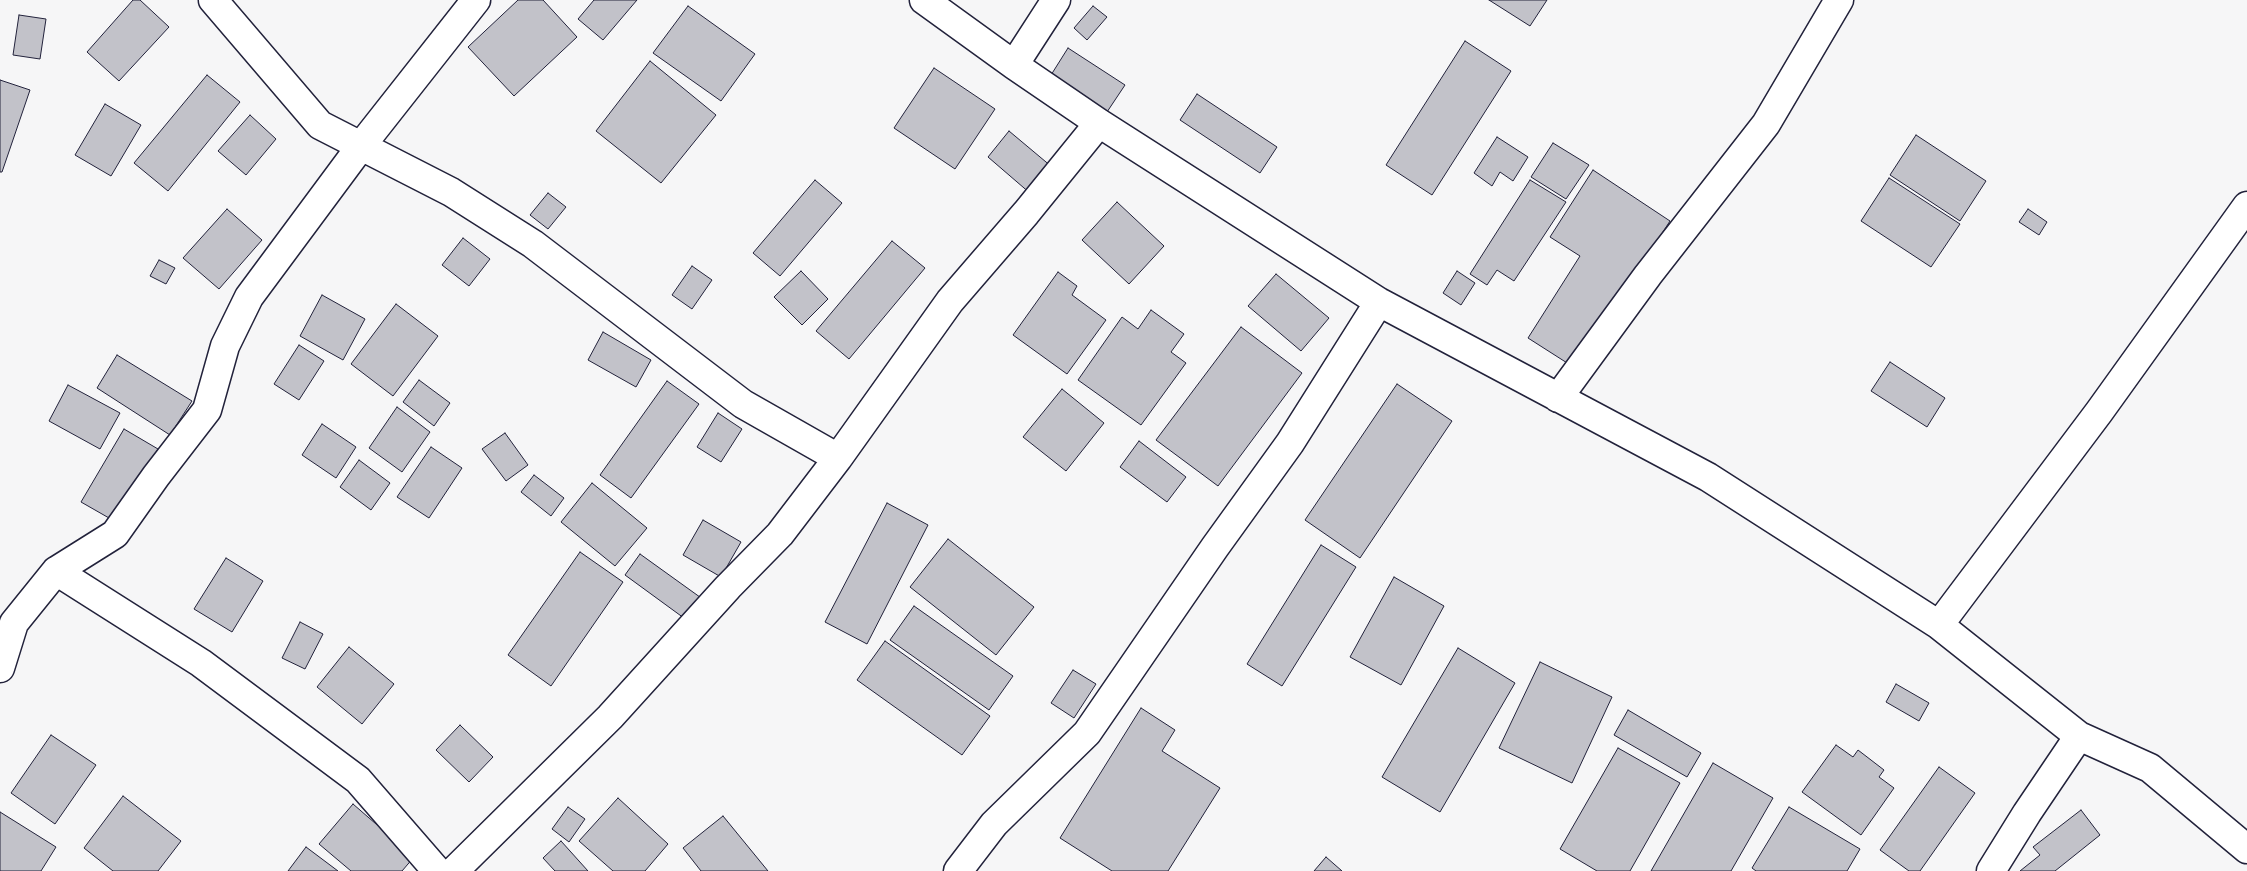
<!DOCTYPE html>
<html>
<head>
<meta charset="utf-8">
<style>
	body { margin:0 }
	canvas { display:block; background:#f6f6f7 }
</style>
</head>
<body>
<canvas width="2247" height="871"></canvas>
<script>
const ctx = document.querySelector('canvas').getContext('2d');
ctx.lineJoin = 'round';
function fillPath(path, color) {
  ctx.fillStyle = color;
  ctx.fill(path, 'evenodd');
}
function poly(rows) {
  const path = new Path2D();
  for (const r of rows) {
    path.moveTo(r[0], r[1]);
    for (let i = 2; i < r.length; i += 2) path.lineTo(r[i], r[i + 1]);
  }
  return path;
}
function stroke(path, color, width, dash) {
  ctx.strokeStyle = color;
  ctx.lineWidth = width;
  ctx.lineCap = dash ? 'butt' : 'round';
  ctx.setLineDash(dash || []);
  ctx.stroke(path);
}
const building = poly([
	[133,0,140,0,169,27,119,81,87,52,133,0],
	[518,0,543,0,577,37,514,96,468,47,518,0],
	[594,0,637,0,603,40,578,19,594,0],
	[1489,0,1547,0,1530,26,1489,0],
	[688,6,755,54,721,101,653,53,688,6],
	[1093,6,1107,17,1087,40,1074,28,1093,6],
	[19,15,46,19,40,59,13,55,19,15],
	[1465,41,1511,71,1432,195,1386,165,1465,41],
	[1068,48,1125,85,1107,112,1051,75,1068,48],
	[650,61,716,115,661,183,596,131,650,61],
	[934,68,995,109,955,169,894,128,934,68],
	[207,75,240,102,168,191,134,163,207,75],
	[0,80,30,90,2,172,0,172,0,80],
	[1197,94,1277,147,1260,173,1180,120,1197,94],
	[105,104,141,125,111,176,75,155,105,104],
	[250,115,276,139,246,175,218,151,250,115],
	[1009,131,1052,167,1031,194,988,157,1009,131],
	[1916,135,1986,181,1960,221,1890,175,1916,135],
	[1497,137,1528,157,1513,181,1500,172,1492,186,1474,173,1497,137],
	[1553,143,1589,165,1566,199,1531,177,1553,143],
	[1593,170,1670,221,1575,368,1528,338,1580,256,1550,237,1593,170],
	[1889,178,1960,224,1931,267,1861,221,1889,178],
	[815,180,842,203,780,276,753,253,815,180],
	[1530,180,1566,202,1514,281,1497,270,1487,285,1470,274,1530,180],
	[548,193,566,207,548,229,530,215,548,193],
	[1117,202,1164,246,1129,284,1082,240,1117,202],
	[227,209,262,240,219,289,183,258,227,209],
	[2028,209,2047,222,2039,235,2019,222,2028,209],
	[463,238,490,259,469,286,442,265,463,238],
	[892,241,925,268,849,359,816,331,892,241],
	[159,260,175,268,166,284,150,276,159,260],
	[692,266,712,280,692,309,672,295,692,266],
	[801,271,828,299,802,325,774,297,801,271],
	[1457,271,1475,283,1461,305,1443,293,1457,271],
	[1058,272,1077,286,1072,295,1106,320,1067,374,1013,335,1058,272],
	[1276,274,1329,318,1301,351,1248,306,1276,274],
	[322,295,365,319,343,360,300,336,322,295],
	[396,304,438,336,393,396,351,364,396,304],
	[1151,310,1184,334,1171,352,1186,363,1141,425,1078,380,1122,317,1138,329,1151,310],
	[1241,327,1302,373,1218,486,1156,440,1241,327],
	[603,332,651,360,636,387,588,360,603,332],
	[299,345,324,361,299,400,274,384,299,345],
	[117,355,192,401,170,435,97,388,117,355],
	[1890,362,1945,398,1927,427,1871,391,1890,362],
	[419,380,450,403,434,426,403,402,419,380],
	[667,381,699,404,631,498,600,475,667,381],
	[1397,384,1452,421,1360,558,1305,520,1397,384],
	[68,385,120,413,100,449,49,421,68,385],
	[1062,389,1104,423,1066,471,1023,437,1062,389],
	[397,407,430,432,402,472,369,448,397,407],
	[718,413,742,429,721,462,697,447,718,413],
	[322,424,356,447,336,478,302,455,322,424],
	[124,429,158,449,116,522,81,502,124,429],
	[505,433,528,465,506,481,482,449,505,433],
	[1139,441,1186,477,1167,502,1120,467,1139,441],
	[431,447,462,468,429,518,397,497,431,447],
	[359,460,390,483,371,510,340,487,359,460],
	[534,475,564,498,551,516,521,492,534,475],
	[592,483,647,528,615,566,561,522,592,483],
	[887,503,928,525,867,644,825,622,887,503],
	[703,520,741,542,721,577,683,555,703,520],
	[948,539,1034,607,996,655,910,587,948,539],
	[1321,545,1356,567,1282,686,1247,664,1321,545],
	[580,552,623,582,551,686,508,655,580,552],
	[640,554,704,600,688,621,625,575,640,554],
	[226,558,263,581,232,632,194,609,226,558],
	[1394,577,1444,606,1401,685,1350,657,1394,577],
	[914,606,1013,676,989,710,890,640,914,606],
	[300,622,323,634,305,669,282,658,300,622],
	[885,641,990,716,962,755,857,680,885,641],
	[349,647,394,684,362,724,317,687,349,647],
	[1458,648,1515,683,1440,812,1382,777,1458,648],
	[1540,662,1612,697,1572,783,1499,748,1540,662],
	[1073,670,1096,684,1074,718,1051,703,1073,670],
	[1896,684,1929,703,1919,721,1886,702,1896,684],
	[1141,708,1175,730,1162,751,1220,788,1168,871,1112,871,1060,838,1141,708],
	[1628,710,1701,753,1687,777,1614,735,1628,710],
	[460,725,493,757,469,782,436,750,460,725],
	[51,735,96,765,55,824,11,793,51,735],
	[1836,745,1853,757,1858,750,1884,770,1879,777,1894,788,1861,835,1802,792,1836,745],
	[1618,748,1680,783,1630,871,1597,871,1560,849,1618,748],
	[1713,763,1773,798,1731,871,1651,871,1713,763],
	[1939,767,1975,793,1920,871,1909,871,1880,850,1939,767],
	[123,796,181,841,158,871,113,871,84,848,123,796],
	[618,798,668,844,645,871,613,871,579,841,618,798],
	[353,804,414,857,402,871,351,871,319,844,353,804],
	[568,807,585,819,569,842,552,829,568,807],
	[1789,807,1860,849,1847,871,1756,871,1752,868,1789,807],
	[2081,810,2100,835,2055,871,2020,871,2040,855,2033,847,2081,810],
	[0,812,56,847,41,871,0,871,0,812],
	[723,816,768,871,701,871,683,848,723,816],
	[561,841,588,871,555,871,543,858,561,841],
	[306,847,338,871,288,871,306,847],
	[1326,857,1342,871,1314,871,1326,857]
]);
fillPath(building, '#c2c2c9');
stroke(building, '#22223b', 1);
const street = poly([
	[213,0,320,125,451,192,533,244,743,404,838,458],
	[924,0,1014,65,1099,123,1379,302,1708,477,1939,625,2079,736,2150,768,2247,849],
	[1014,65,1056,0],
	[1558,398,1648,275,1766,124,1839,0],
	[56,571,201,663,358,780,437,871],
	[1939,625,2099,412,2247,206],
	[0,668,14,623,56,571,115,534,156,476,207,410,225,346,249,297,361,146,476,0],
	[454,871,610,717,728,587,780,534,838,458,950,301,1026,213,1099,123],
	[958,871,994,824,1087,733,1215,547,1290,443,1379,302],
	[1991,871,2027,813,2079,736]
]);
stroke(street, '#22223b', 31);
stroke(street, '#fff', 28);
</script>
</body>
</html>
